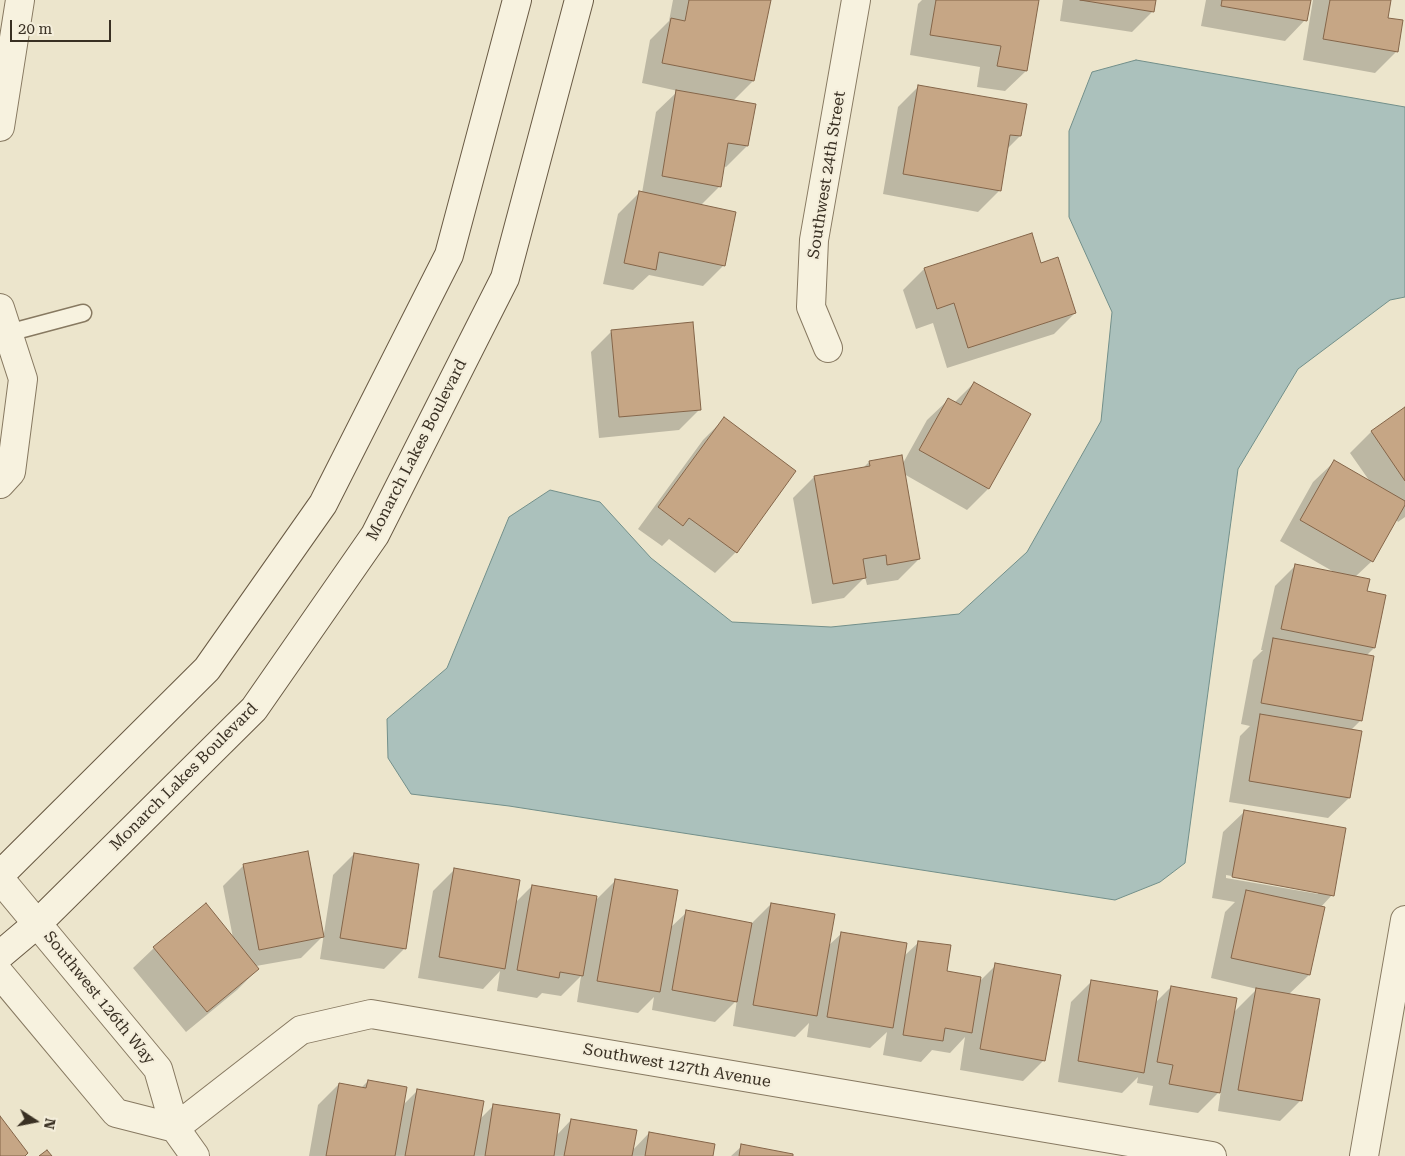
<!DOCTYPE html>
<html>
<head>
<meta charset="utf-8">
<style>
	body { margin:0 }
	#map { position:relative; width:1405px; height:1156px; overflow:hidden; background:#ece5cc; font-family:"Roboto Serif",serif }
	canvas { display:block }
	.north { position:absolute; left:10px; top:1096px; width:50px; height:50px; -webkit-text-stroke:4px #f4eedb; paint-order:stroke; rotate:101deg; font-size:14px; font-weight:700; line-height:20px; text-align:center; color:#393023 }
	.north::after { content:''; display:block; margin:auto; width:18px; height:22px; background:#393023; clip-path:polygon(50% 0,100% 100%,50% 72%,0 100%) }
	.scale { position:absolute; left:10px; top:20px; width:101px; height:22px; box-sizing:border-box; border:2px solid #393023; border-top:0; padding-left:6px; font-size:15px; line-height:18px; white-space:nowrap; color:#393023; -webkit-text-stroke:4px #f4eedb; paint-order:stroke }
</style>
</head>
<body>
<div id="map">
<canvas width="1405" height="1156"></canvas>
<div class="north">N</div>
<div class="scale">20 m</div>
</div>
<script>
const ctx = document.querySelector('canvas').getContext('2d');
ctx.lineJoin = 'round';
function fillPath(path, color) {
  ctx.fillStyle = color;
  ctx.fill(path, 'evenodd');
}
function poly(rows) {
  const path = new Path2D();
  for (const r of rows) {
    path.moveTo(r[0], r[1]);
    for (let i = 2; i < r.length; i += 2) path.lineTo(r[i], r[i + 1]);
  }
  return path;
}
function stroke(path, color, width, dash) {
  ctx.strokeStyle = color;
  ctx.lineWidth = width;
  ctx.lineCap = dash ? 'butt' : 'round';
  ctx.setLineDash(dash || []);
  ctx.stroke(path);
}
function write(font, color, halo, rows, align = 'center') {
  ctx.font = font + ' "Roboto Serif",serif';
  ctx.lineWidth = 4;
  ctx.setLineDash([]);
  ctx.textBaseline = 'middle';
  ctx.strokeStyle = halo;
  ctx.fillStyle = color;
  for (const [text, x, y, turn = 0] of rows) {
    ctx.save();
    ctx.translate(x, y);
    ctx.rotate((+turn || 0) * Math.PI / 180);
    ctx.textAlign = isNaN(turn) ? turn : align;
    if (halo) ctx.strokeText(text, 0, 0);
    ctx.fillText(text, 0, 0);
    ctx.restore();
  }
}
const water = poly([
	[1136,60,1405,107,1405,297,1390,300,1298,369,1238,469,1185,863,1160,882,1115,900,509,806,411,794,388,758,387,719,447,668,509,517,550,490,600,502,651,558,732,622,831,627,959,614,1027,552,1101,421,1112,312,1069,217,1069,131,1092,72,1136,60]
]);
fillPath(water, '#abc1bc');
stroke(water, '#728f8a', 1);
fillPath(poly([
	[673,0,770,0,753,81,733,101,747,146,726,167,723,166,720,186,700,206,724,265,703,286,649,275,633,290,603,284,618,214,639,193,642,193,656,112,678,91,642,83,650,40,669,21],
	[922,0,1038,0,1026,71,1005,91,977,87,980,67,910,55,918,4],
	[1063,0,1155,0,1153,11,1132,32,1060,21],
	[1206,0,1309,0,1305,20,1285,41,1201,26],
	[1313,0,1390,0,1387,19,1402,21,1396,52,1375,73,1303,60],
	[919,86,1020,136,1007,149,999,191,978,212,883,194,898,107],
	[1040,265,1075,313,1054,334,947,368,933,323,916,329,903,290,924,269],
	[612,331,700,409,679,430,599,438,591,352],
	[974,383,1030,414,988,489,967,510,904,474,919,559,898,580,867,585,865,577,844,598,812,604,793,498,814,477,863,468,869,462,902,465,927,420,948,400,954,403],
	[1405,409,1405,517,1398,522,1396,519,1372,561,1355,577,1365,592,1374,648,1366,656,1361,720,1351,730,1349,798,1328,818,1229,802,1240,736,1250,726,1241,724,1253,660,1263,650,1261,650,1275,586,1296,565,1334,572,1280,541,1313,482,1334,462,1371,483,1350,453,1371,432],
	[724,419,736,552,715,573,669,539,662,546,638,529,703,440],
	[1244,812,1332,895,1320,908,1309,975,1288,995,1301,1100,1280,1121,1218,1111,1221,1090,1198,1113,1149,1105,1153,1086,1137,1083,1138,1077,1122,1093,1058,1082,1071,1002,1092,981,1154,1004,1171,987,1233,1013,1257,989,1211,978,1225,912,1235,902,1212,898,1223,832],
	[1226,875,1318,891,1318,894,1226,878],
	[354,854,405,948,384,969,320,959,333,875],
	[244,865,322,937,301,958,256,966,258,969,237,990,186,1032,133,968,154,948,233,938,223,886],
	[454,870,514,904,532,886,595,901,616,880,670,928,687,912,751,924,771,904,828,946,842,933,903,957,919,942,945,973,979,982,996,965,1044,1060,1023,1081,960,1070,965,1037,950,1053,932,1050,921,1062,883,1055,887,1032,870,1048,807,1037,809,1023,795,1037,733,1026,737,1000,715,1022,652,1010,654,997,638,1013,577,1002,581,976,561,996,542,993,537,998,497,991,500,971,483,989,418,978,433,891],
	[368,1081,403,1105,418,1090,480,1119,494,1105,556,1136,571,1120,632,1151,649,1133,712,1156,309,1156,318,1105,339,1084,361,1088],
	[742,1146,792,1156,731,1156]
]), '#0003');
const building = poly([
	[689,0,771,0,754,81,662,63,671,18,685,21,689,0],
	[936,0,1039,0,1027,71,997,66,1001,46,930,35,936,0],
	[1080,0,1156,0,1154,12,1080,0],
	[1222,0,1311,0,1307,21,1221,6,1222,0],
	[1330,0,1391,0,1388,18,1403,20,1398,52,1323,39,1330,0],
	[918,85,1027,104,1021,136,1010,135,1001,191,903,174,918,85],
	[676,90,756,104,748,146,728,143,721,187,662,176,676,90],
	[639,191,736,212,725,266,659,252,656,270,624,263,639,191],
	[1032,233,1041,263,1058,257,1076,313,968,348,954,303,937,309,924,268,1032,233],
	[693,322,701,410,619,417,611,330,693,322],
	[974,382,1031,414,989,489,919,450,948,398,961,405,974,382],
	[1405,407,1405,481,1371,431,1405,407],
	[724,417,796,471,737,553,689,518,683,526,658,507,724,417],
	[902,455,920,559,887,565,886,555,863,559,866,578,833,584,814,476,870,466,869,461,902,455],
	[1334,460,1405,501,1405,505,1373,562,1300,520,1334,460],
	[1295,564,1370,579,1367,591,1386,595,1375,648,1281,629,1295,564],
	[1273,638,1374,656,1362,721,1261,703,1273,638],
	[1260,714,1362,731,1350,798,1249,781,1260,714],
	[1244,810,1346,828,1334,896,1232,877,1244,810],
	[308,851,324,937,259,950,243,864,308,851],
	[354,853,419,864,406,949,340,938,354,853],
	[454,868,520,880,505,969,439,957,454,868],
	[615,879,678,890,660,992,597,981,615,879],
	[532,885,597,896,583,976,560,972,559,978,517,970,532,885],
	[1246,890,1325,907,1310,975,1231,958,1246,890],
	[206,903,259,969,207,1012,153,947,206,903],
	[771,903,835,914,817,1016,753,1005,771,903],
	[686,910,752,923,737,1002,672,990,686,910],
	[841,932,907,943,893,1028,827,1017,841,932],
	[918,941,951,945,947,971,981,977,972,1033,945,1028,943,1041,903,1035,918,941],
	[995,963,1061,975,1045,1061,980,1049,995,963],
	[1091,980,1158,991,1144,1073,1078,1061,1091,980],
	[1171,986,1237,998,1220,1093,1169,1084,1173,1065,1157,1062,1171,986],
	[1256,988,1320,999,1302,1101,1238,1090,1256,988],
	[368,1080,407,1087,395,1156,326,1156,339,1083,366,1088,368,1080],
	[417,1089,484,1101,474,1156,405,1156,417,1089],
	[493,1104,560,1114,554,1156,485,1156,493,1104],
	[0,1116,28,1153,25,1156,0,1156,0,1116],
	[571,1119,637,1130,632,1156,564,1156,571,1119],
	[649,1132,715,1144,713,1156,645,1156,649,1132],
	[741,1144,793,1154,793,1156,739,1156,741,1144],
	[47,1150,52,1156,39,1156,47,1150]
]);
fillPath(building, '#c6a685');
stroke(building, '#846549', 1);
const lane = poly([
	[8,333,83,313]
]);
const street = poly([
	[0,127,20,0],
	[0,308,23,379,11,472,0,484],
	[828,348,811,307,814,240,856,0],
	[0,879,158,1069,175,1128,195,1156],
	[0,974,116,1113,175,1128],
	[175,1128,301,1030,371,1014,1212,1156],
	[1364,1156,1405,920]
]);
const secondary = poly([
	[0,875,207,669,323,504,449,255,517,0],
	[0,955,38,923,254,709,375,535,505,278,579,0]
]);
stroke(lane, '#877961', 19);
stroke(street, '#877961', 30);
stroke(secondary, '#695a44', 30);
stroke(lane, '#f7f2df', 16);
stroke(street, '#f7f2df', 28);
stroke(secondary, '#f7f2df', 28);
write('16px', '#393023', '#f4eedb', [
	["Southwest 24th Street",827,175,-81],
	["Monarch Lakes Boulevard",417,450,-63],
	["Monarch Lakes Boulevard",184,777,-45],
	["Southwest 126th Way",99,998,51],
	["Southwest 127th Avenue",677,1066,10]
]);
</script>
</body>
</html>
